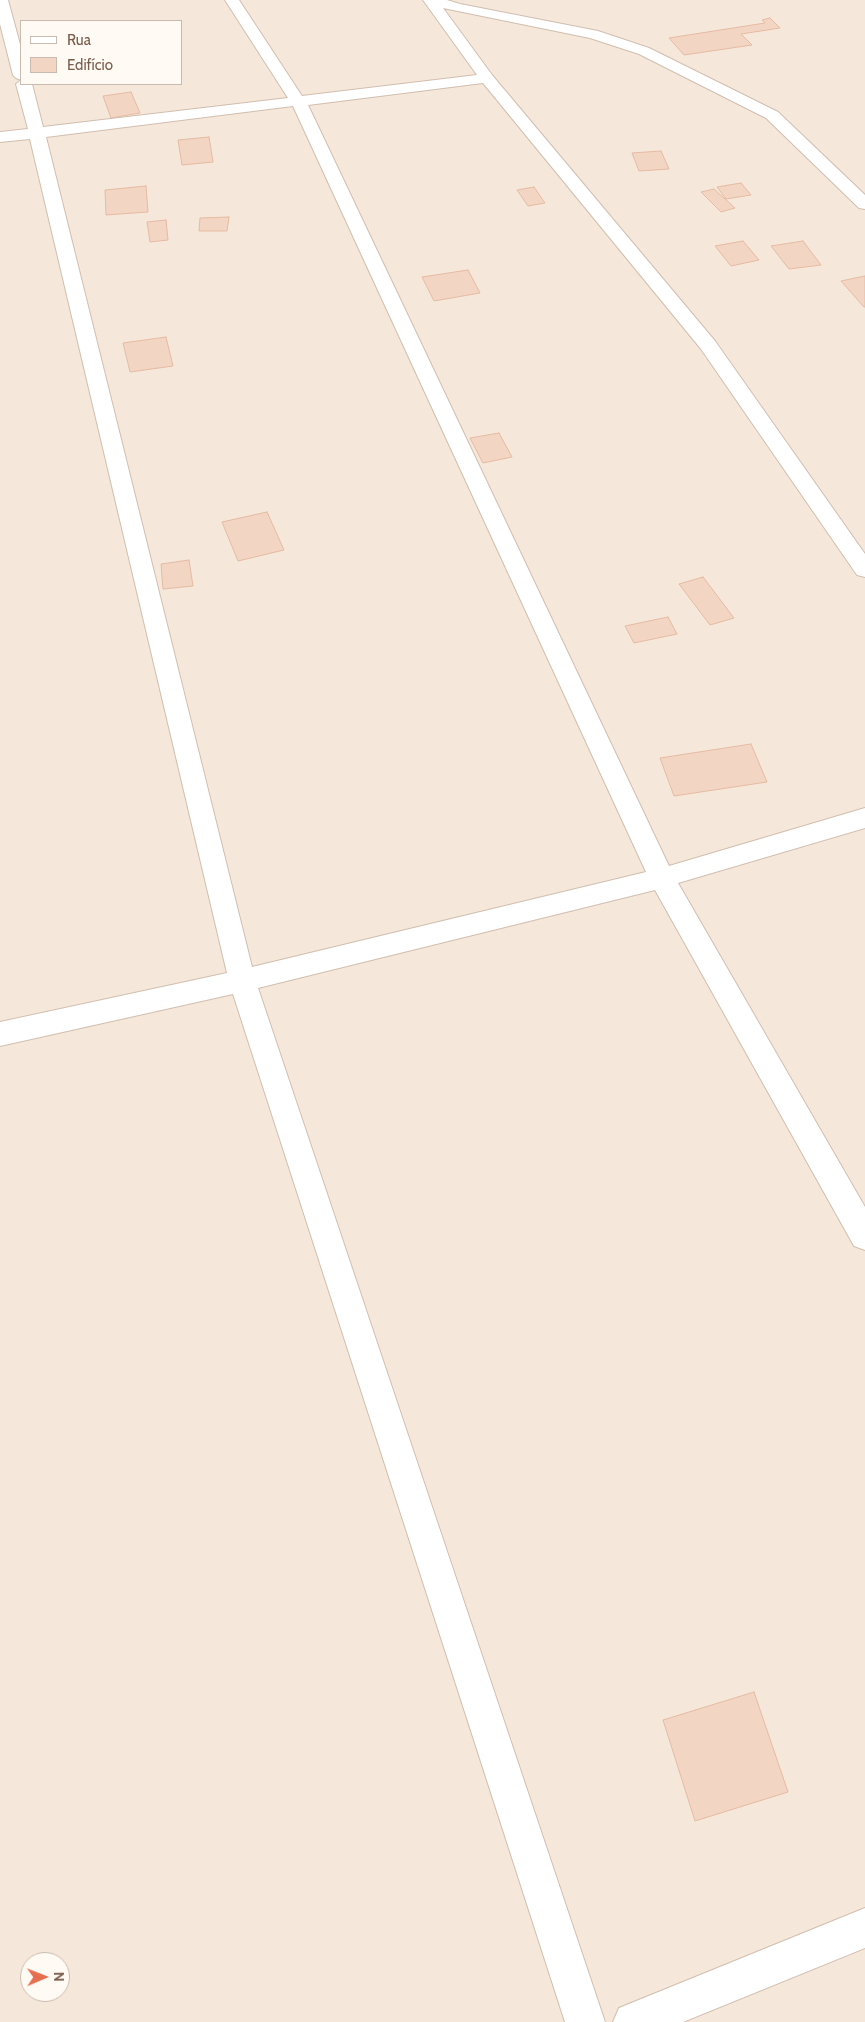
<!DOCTYPE html>
<html>
<head>
<meta charset="utf-8">
<style>
	body { margin:0 }
	#map { position:relative; width:865px; height:2022px; overflow:hidden; background:#fdf6ec; font-family:Cabin,sans-serif }
	canvas { display:block }
	.legend { position:absolute; left:20px; top:20px; width:162px; height:65px; box-sizing:border-box; background:#fffaf3; border:1px solid #cabbb1; margin:0; padding:6px 9px; list-style:none; font-size:15px; color:#7a5c4d }
	.legend li { display:flex; align-items:center; gap:10px; height:25px }
	.legend b { width:25px; border:1px solid #cabbb1 }
	.north { position:absolute; left:20px; top:1952px; width:50px; height:50px; box-sizing:border-box; background:#fffaf3; border:1px solid #cabbb1; border-radius:50%; rotate:89deg; font-size:14px; font-weight:700; line-height:20px; text-align:center; color:#7a5c4d }
	.north::after { content:''; display:block; margin:auto; width:18px; height:22px; background:#e76f51; clip-path:polygon(50% 0,100% 100%,50% 72%,0 100%) }
</style>
</head>
<body>
<div id="map">
<canvas width="865" height="2022"></canvas>
<ul class="legend">
<li><b style="height:6px;background:#fff"></b>Rua</li>
<li><b style="height:14px;background:#f3d5c3"></b>Edifício</li>
</ul>
<div class="north">N</div>
</div>
<script>
const ctx = document.querySelector('canvas').getContext('2d');
ctx.lineJoin = 'round';
function fillPath(path, color) {
  ctx.fillStyle = color;
  ctx.fill(path, 'evenodd');
}
function poly(rows) {
  const path = new Path2D();
  for (const r of rows) {
    path.moveTo(r[0], r[1]);
    for (let i = 2; i < r.length; i += 2) path.lineTo(r[i], r[i + 1]);
  }
  return path;
}
function stroke(path, color, width, dash) {
  ctx.strokeStyle = color;
  ctx.lineWidth = width;
  ctx.lineCap = dash ? 'butt' : 'round';
  ctx.setLineDash(dash || []);
  ctx.stroke(path);
}
fillPath(poly([
	[0,0,865,0,865,2022,0,2022],
	[21,21,181,21,181,84,21,84],
	[30,1962,60,1962,60,1992,30,1992]
]), '#f5e8da');
const building = poly([
	[770,18,780,28,741,34,752,45,684,55,669,38,765,23,762,20,770,18],
	[131,92,140,113,111,118,103,96,131,92],
	[209,137,213,162,182,165,178,140,209,137],
	[661,151,669,169,639,171,632,153,661,151],
	[741,183,751,195,726,199,717,187,741,183],
	[146,186,148,212,106,215,105,190,146,186],
	[534,187,545,203,528,206,517,190,534,187],
	[714,189,735,208,721,212,701,192,714,189],
	[229,217,227,231,199,231,200,218,229,217],
	[166,220,168,240,150,242,147,222,166,220],
	[743,241,759,260,731,266,715,246,743,241],
	[803,241,821,265,789,269,771,246,803,241],
	[468,270,480,293,434,301,422,277,468,270],
	[865,276,865,307,864,307,841,281,865,276],
	[166,337,173,366,130,372,123,343,166,337],
	[499,433,512,457,483,463,470,438,499,433],
	[267,512,284,550,238,561,222,522,267,512],
	[189,560,193,586,163,589,161,564,189,560],
	[703,577,734,618,710,625,679,584,703,577],
	[668,617,677,634,634,643,625,626,668,617],
	[751,744,767,782,674,796,660,758,751,744],
	[754,1692,788,1792,695,1821,663,1720,754,1692]
]);
fillPath(building, '#f3d5c3');
stroke(building, '#e6bba3', 1);
const street = poly([
	[0,0,8,0,21,48,21,80,16,78,13,75,0,24,0,0],
	[225,0,239,0,302,96,477,75,423,0,447,0,460,4,598,31,649,48,778,112,865,195,865,209,859,208,766,118,639,54,590,38,443,8,492,75,715,341,865,554,865,577,857,575,701,349,483,83,308,105,669,866,865,808,865,828,678,883,865,1207,865,1250,854,1246,655,890,258,988,605,2022,565,2022,233,994,0,1046,0,1022,227,973,30,139,0,142,0,132,28,129,16,84,21,80,21,84,32,84,43,127,288,98,225,0],
	[293,106,646,872,252,967,46,137,293,106],
	[865,1908,865,1948,683,2022,613,2022,619,2008,865,1908]
]);
stroke(street, '#d1beb0', 2);
fillPath(street, '#fff');
</script>
</body>
</html>
